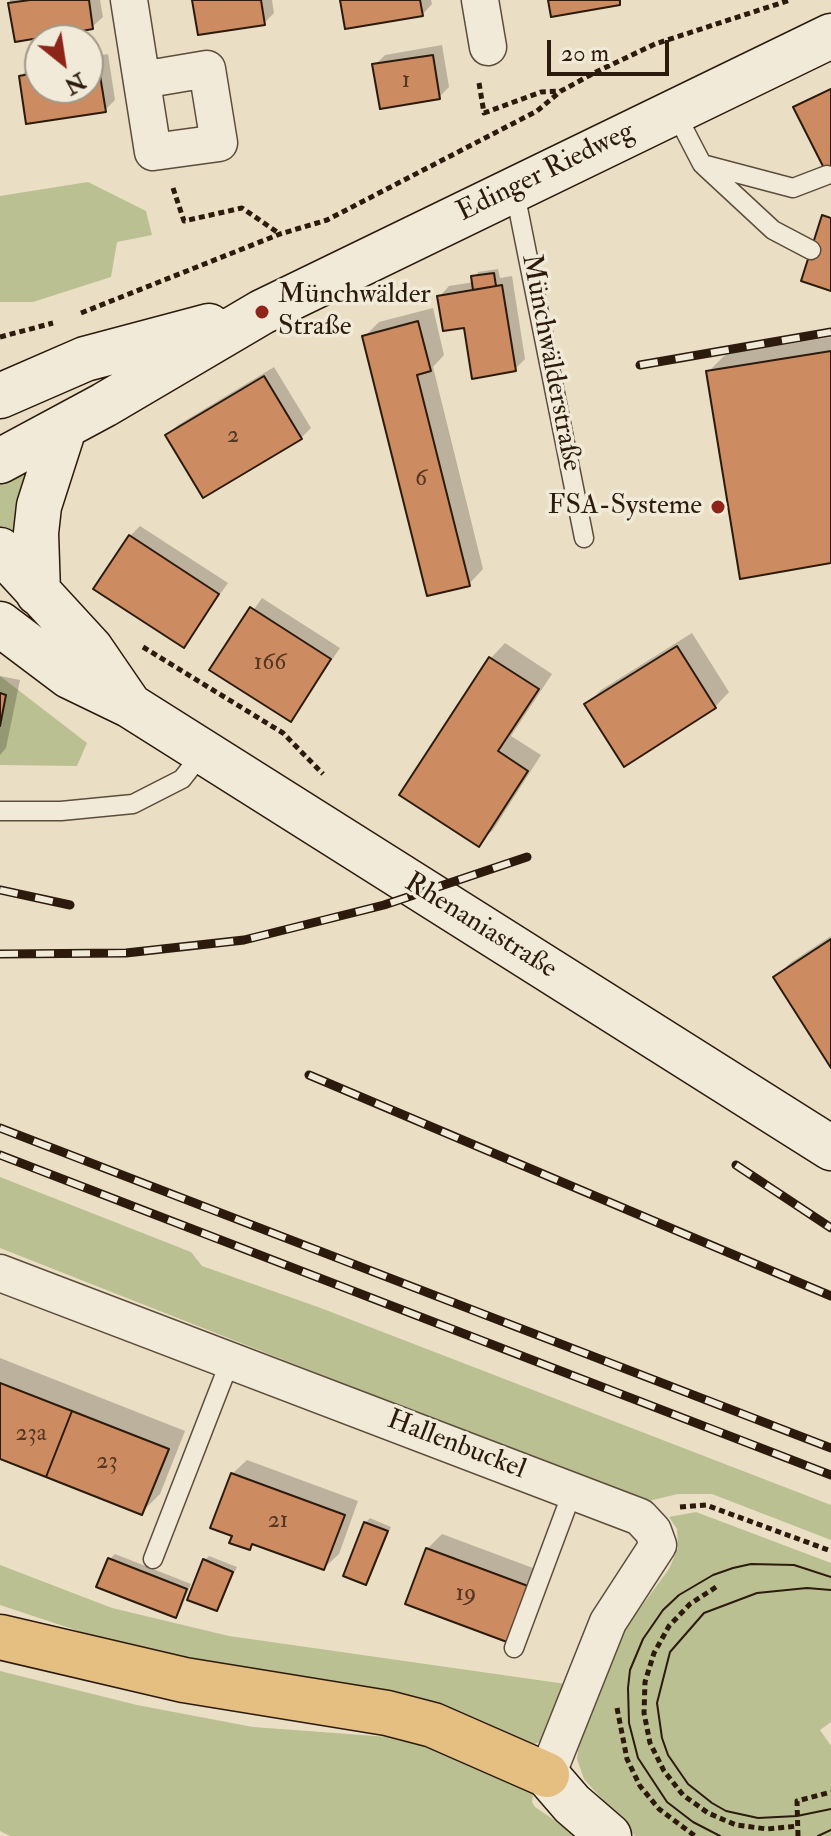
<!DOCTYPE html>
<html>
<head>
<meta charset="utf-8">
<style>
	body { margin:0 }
	#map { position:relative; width:831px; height:1836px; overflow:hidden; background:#eadec5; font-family:"IM FELL Double Pica",serif }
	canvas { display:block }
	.north { position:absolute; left:24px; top:24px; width:80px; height:80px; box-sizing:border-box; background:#f1ead9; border:2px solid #a29787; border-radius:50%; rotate:150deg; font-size:22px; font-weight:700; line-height:32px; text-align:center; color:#2c1b0c }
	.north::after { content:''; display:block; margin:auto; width:28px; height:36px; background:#8f2418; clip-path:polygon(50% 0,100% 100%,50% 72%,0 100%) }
	.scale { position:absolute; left:547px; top:40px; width:122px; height:36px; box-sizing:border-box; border:4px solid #2c1b0c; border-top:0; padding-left:10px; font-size:24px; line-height:28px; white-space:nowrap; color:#2c1b0c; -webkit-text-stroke:6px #f1ead9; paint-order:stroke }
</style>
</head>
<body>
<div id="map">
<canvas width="831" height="1836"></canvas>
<div class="north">N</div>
<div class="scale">20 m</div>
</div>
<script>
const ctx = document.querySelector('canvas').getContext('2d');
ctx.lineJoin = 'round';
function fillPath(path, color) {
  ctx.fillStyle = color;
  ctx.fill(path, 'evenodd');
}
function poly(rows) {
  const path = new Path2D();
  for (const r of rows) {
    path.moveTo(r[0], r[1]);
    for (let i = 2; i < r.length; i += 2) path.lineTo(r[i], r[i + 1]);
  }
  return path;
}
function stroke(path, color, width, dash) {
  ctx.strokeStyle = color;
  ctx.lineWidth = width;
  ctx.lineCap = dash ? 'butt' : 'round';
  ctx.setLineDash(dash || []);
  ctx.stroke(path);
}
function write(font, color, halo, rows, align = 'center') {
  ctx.font = font + ' "IM FELL Double Pica",serif';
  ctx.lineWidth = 7;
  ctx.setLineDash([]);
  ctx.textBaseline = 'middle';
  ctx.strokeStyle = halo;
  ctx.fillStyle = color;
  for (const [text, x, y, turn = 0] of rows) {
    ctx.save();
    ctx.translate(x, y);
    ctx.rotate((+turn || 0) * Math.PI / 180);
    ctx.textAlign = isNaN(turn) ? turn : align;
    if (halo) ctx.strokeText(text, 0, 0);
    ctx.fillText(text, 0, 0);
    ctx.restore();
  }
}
fillPath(poly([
	[88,182,146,211,152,235,117,242,111,277,33,302,0,302,0,196],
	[33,461,19,549,0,526,0,476],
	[0,676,87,743,77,766,0,765,0,726,6,695,0,693],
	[0,1177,191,1252,202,1266,318,1307,831,1505,831,1540,712,1494,678,1494,644,1502,0,1248],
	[696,1512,831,1563,831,1722,820,1730,831,1746,831,1836,635,1836,584,1779,577,1759,579,1744,624,1630,669,1569,678,1548,677,1529,669,1517],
	[0,1565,112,1608,229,1636,566,1684,552,1722,540,1742,522,1748,187,1667,0,1605],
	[0,1671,137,1705,253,1727,443,1741,534,1788,532,1802,535,1807,578,1836,10,1836,0,1831]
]), '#bac092');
fillPath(poly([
	[10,0,100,0,103,17,92,27,16,40],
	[194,0,272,0,274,13,264,23],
	[342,0,431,0,432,4,422,15],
	[442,45,449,87,439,97,375,65,385,55],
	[108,54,115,100,105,110,28,121,21,76,31,66,40,65,40,88,88,88,88,57],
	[831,88,831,178,795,107],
	[498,269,500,278,512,276,525,359,515,369,439,297,449,286,474,282,478,272],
	[433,308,444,355,433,367,483,569,469,584,364,337,379,322],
	[831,337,831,561,708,372,726,354],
	[274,367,311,428,301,438,167,435,178,425],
	[140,526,228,583,184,645,130,536],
	[262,598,340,648,291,720,212,669],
	[692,633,729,692,715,707,587,704,601,690],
	[505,643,552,674,511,736,541,755,493,830,478,844,402,795,491,658],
	[0,676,20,680,6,748,0,755],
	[831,936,831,1064,776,977,790,963],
	[0,1358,185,1431,160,1494,142,1512,0,1457],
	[247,1460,358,1501,339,1554,324,1568,255,1542,249,1548,232,1474],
	[370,1518,391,1527,366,1583,365,1523],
	[442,1534,541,1571,507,1639,427,1549],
	[115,1554,191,1584,180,1611,175,1616,110,1559],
	[209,1556,237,1567,217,1609,205,1560]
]), '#0003');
const building = poly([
	[30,0,89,0,93,29,15,42,8,3,30,0],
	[192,0,261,0,265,25,198,35,192,0],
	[340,0,420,0,423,16,345,29,340,0],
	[548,0,620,0,620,5,551,17,548,0],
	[433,55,440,99,380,109,372,64,433,55],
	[98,63,106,112,26,124,19,76,40,72,40,88,88,88,88,65,98,63],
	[831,89,831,182,793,107,831,89],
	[822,215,831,218,831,291,801,281,822,215],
	[494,273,496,286,473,290,471,276,494,273],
	[502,285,516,371,472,379,464,328,443,331,437,296,502,285],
	[418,321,431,371,417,375,470,586,427,596,362,336,418,321],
	[831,351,831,563,740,579,706,371,831,351],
	[264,376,302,439,203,498,165,435,264,376],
	[129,535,219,594,184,648,93,589,129,535],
	[250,607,331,659,291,722,209,670,250,607],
	[677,646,716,708,624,767,584,704,677,646],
	[489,657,539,689,498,751,528,771,479,847,399,795,489,657],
	[0,693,6,695,0,726,0,693],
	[831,939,831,1068,773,977,831,939],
	[0,1383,72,1411,46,1477,0,1459,0,1383],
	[72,1411,169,1449,142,1515,46,1477,72,1411],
	[231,1473,345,1515,324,1570,252,1544,250,1550,229,1543,232,1536,210,1528,231,1473],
	[364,1522,388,1531,366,1585,343,1576,364,1522],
	[426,1548,528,1586,507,1642,405,1604,426,1548],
	[108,1558,187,1589,176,1618,96,1587,108,1558],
	[203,1559,233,1572,217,1611,187,1600,203,1559]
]);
fillPath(building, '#cd8b62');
stroke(building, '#2c1b0c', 2);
const lane = poly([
	[675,112,702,164,793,188,827,175],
	[704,166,773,230,811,250],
	[514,188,584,538],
	[0,811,61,811,133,804,182,779,204,751],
	[153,1559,230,1361],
	[514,1648,573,1490]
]);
const street = poly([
	[129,0,153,152,219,143,207,69,142,80],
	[480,0,488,47],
	[0,1273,640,1517,653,1531,658,1545,608,1622,547,1775]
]);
const secondary = poly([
	[0,396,85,359,209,326],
	[0,461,104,405,262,312,831,36],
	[0,550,91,649,128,703],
	[38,593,36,533,39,506,64,428],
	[0,624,69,676,129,705,831,1148],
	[547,1775,572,1804,609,1836]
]);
const highway = poly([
	[0,1637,184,1680,387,1713,433,1725,547,1775]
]);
stroke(lane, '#5c4c3a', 21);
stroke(street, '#5c4c3a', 39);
stroke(secondary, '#2c1b0c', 47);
stroke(highway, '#2c1b0c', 47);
stroke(poly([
	[479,83,484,113,541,92,560,91],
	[173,188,184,221,242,208,280,234],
	[81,313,280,234,327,220,537,111,561,91,596,72,655,44,790,0],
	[0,337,53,323],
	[143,647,283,733,323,774],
	[680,1507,706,1505,831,1551],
	[716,1587,690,1604,669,1626,654,1653,645,1682,644,1713,650,1743,664,1771,683,1795,708,1813,736,1825,767,1829,798,1826],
	[617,1708,627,1759,640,1786,659,1809,695,1836],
	[798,1836,797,1801,831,1792]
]), '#2c1b0c', 5, [6, 4]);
stroke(lane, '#f1ead9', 18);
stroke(street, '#f1ead9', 36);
stroke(secondary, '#f1ead9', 44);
stroke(highway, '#e5bf82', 44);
stroke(poly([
	[831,1590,807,1588,757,1593,704,1613,670,1652,657,1703,662,1738,668,1755,688,1784,712,1803,726,1811,758,1818,797,1816,831,1809],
	[720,1836,693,1822,667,1802,638,1758,629,1723,628,1688,630,1670,643,1639,663,1610,679,1595,713,1575,733,1568,751,1564,794,1565,831,1577],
	[818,1836,831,1830]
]), '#2c1b0c', 2);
const rail = poly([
	[640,365,831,332],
	[0,890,70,905],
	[0,954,126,953,244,940,384,905,527,857],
	[309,1075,831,1296],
	[0,1128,831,1448],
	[0,1155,831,1475],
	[736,1165,831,1228]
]);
stroke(rail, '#2c1b0c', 9);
stroke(rail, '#f1ead9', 6, [18]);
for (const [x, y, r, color] of [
	[262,312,8,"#8f2418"],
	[718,507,8,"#8f2418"]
]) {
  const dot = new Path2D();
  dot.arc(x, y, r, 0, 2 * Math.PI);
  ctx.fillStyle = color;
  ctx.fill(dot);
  stroke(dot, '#f1ead9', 3);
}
write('24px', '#543722', null, [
	["1",406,82],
	["2",233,437],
	["6",421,480],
	["166",270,664],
	["23a",31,1435],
	["23",107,1463],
	["21",278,1522],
	["19",466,1595]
]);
write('28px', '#2c1b0c', '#f1ead9', [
	["Edinger Riedweg",546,173,-26],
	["Münchwälderstraße",550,363,79],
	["Rhenaniastraße",480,927,32],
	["Hallenbuckel",456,1446,21]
]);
write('28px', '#2c1b0c', '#f1ead9', [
	["Münchwälder",278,296],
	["Straße",278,328],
	["FSA-Systeme",702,507,"right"]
], 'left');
</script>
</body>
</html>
